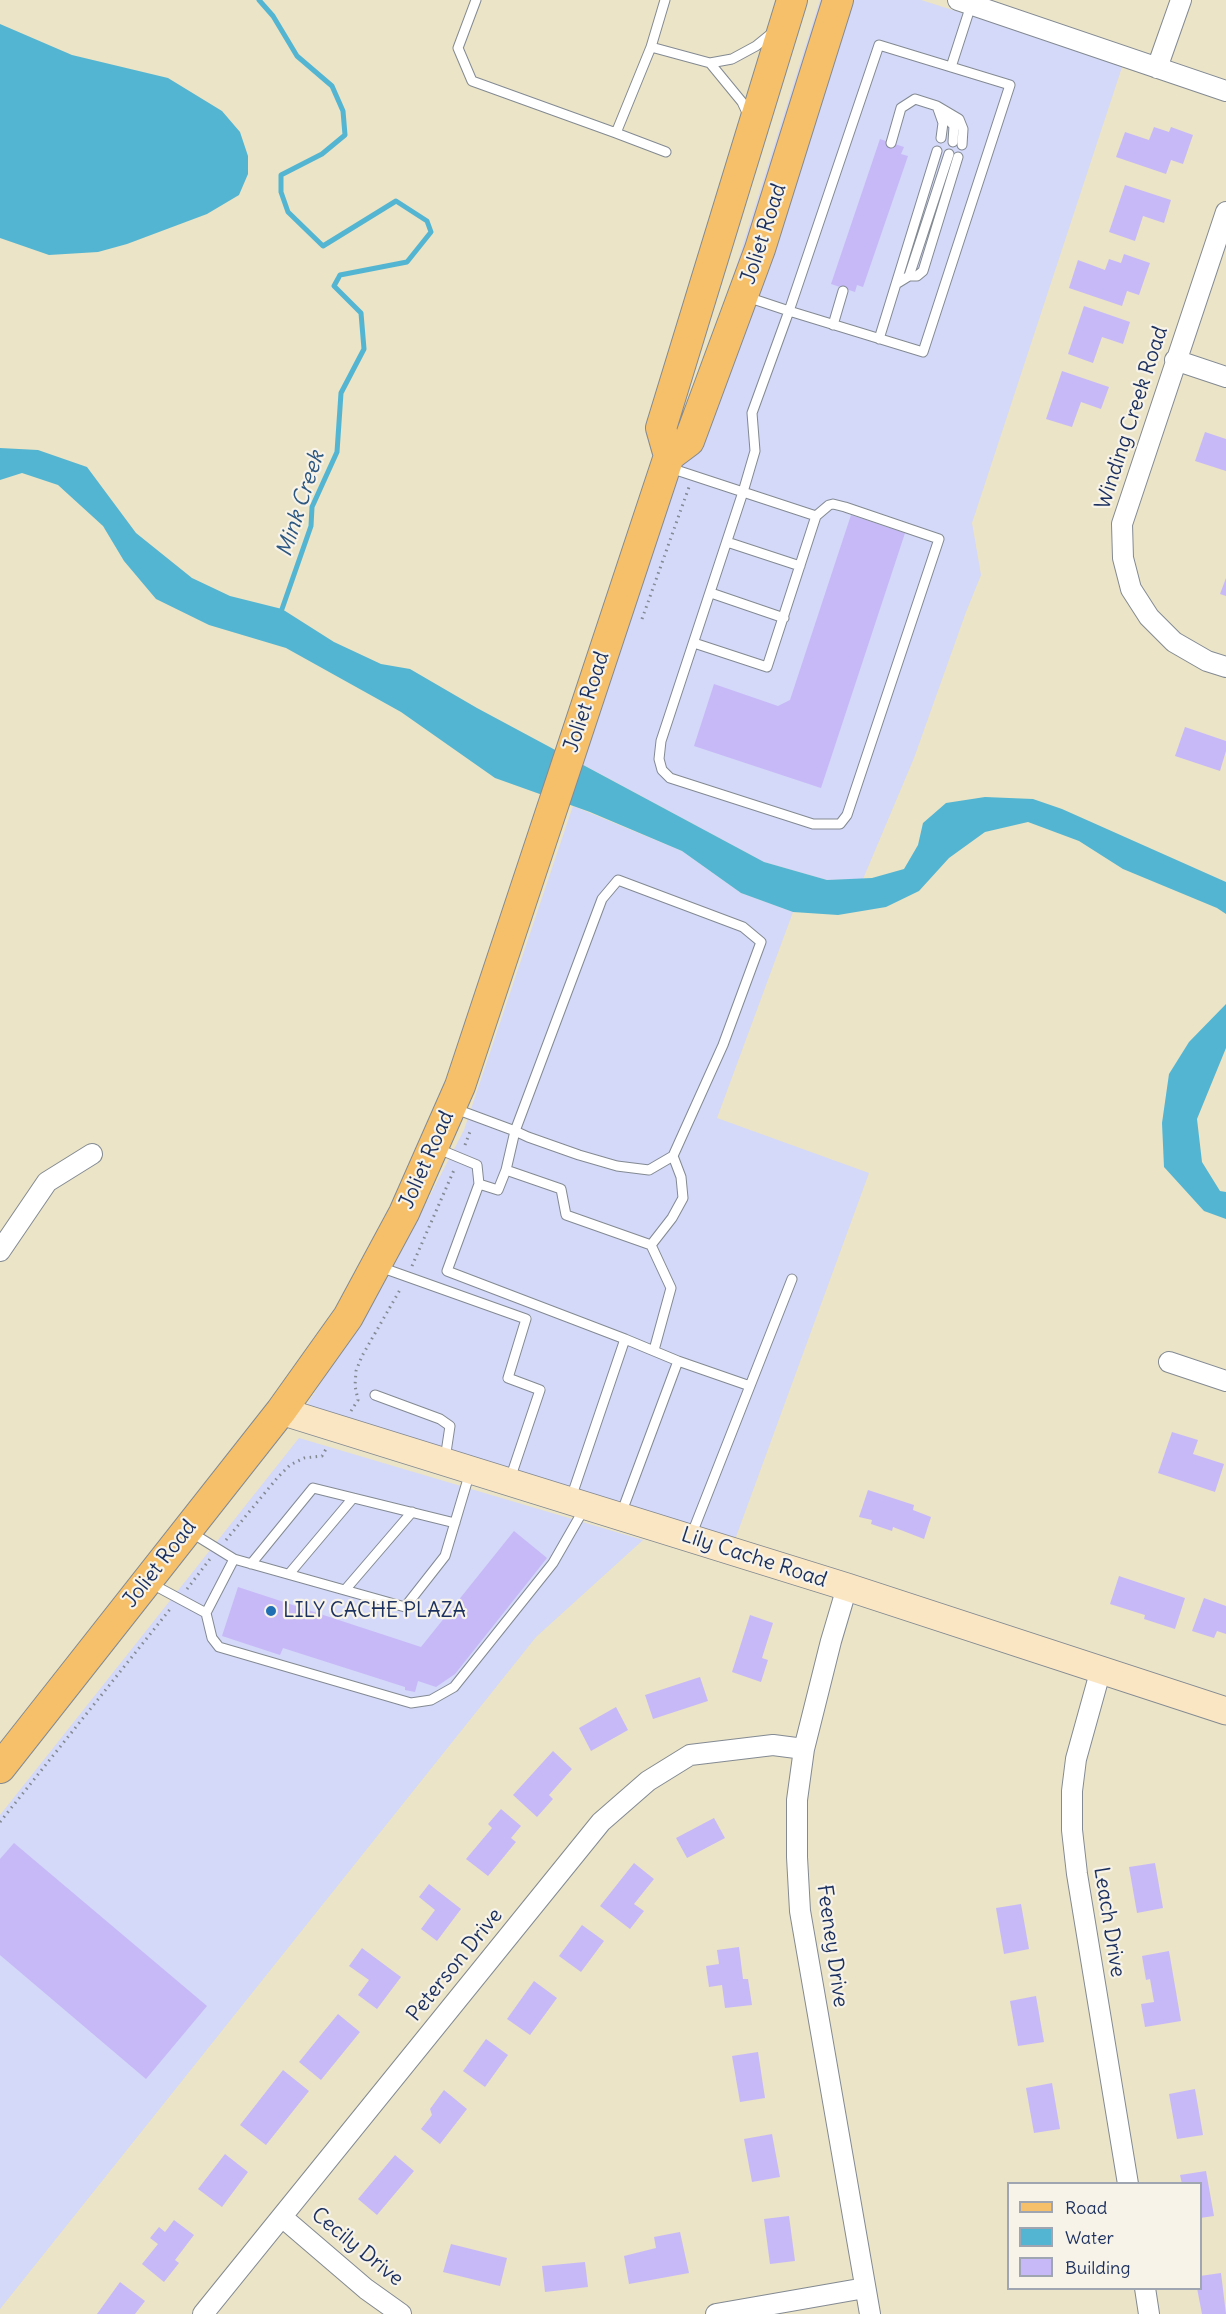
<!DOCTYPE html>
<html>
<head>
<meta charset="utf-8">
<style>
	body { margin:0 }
	#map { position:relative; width:1226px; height:2314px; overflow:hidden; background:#ebe4c6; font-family:Delius,sans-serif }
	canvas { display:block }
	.legend { position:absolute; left:1007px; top:2182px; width:195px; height:108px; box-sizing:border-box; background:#f7f3e8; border:2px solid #9fa5b1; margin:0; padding:8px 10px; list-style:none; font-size:18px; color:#1b2f5e }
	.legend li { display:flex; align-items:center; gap:12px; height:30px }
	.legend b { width:30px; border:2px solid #9fa5b1 }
</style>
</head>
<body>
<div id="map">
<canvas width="1226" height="2314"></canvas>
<ul class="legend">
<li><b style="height:8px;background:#f6c06b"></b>Road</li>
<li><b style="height:16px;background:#54b5d2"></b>Water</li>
<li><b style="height:16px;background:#c7b9f7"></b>Building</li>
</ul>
</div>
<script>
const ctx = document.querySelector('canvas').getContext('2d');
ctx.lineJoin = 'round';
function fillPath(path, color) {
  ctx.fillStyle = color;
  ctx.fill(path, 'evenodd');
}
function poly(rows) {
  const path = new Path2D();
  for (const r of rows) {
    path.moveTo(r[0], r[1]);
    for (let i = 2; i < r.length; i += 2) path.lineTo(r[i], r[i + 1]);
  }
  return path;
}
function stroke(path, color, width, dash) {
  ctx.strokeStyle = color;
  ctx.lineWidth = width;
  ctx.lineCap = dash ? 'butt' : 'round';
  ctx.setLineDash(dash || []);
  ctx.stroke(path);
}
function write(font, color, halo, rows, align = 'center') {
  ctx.font = font + ' Delius,sans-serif';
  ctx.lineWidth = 4.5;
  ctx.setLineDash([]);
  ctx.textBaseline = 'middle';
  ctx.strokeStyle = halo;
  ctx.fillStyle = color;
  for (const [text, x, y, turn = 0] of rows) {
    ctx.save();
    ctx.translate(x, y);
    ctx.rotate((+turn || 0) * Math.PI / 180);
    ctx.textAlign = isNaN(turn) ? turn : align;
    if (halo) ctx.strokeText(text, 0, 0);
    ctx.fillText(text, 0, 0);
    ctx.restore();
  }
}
fillPath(poly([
	[820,0,921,0,1123,64,972,523,981,575,966,612,914,758,863,879,827,880,764,862,580,763],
	[573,806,682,851,741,893,793,912,717,1118,869,1173,733,1545,305,1408,389,1275,464,1130],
	[299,1438,643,1540,536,1637,0,2309,0,1815]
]), '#d4d8f9');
fillPath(poly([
	[0,24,72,55,168,78,222,111,240,132,248,156,248,174,239,195,207,214,127,244,98,252,49,255,0,238],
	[0,448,38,450,87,467,136,533,192,578,230,596,282,609,334,642,381,664,410,669,477,708,764,862,827,880,872,878,904,869,918,845,923,823,946,803,985,797,1033,799,1062,809,1226,882,1226,914,1217,908,1123,869,1079,841,1028,822,985,832,949,858,919,891,886,907,838,915,793,912,741,893,682,851,590,812,495,778,401,712,286,648,209,625,156,599,124,561,103,526,58,485,22,473,0,480],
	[1226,1004,1226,1048,1197,1119,1202,1162,1220,1191,1226,1192,1226,1219,1204,1211,1164,1167,1162,1123,1169,1074,1189,1042]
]), '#54b5d2');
stroke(poly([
	[259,0,273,16,297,56,332,86,343,111,345,135,322,154,281,175,281,192,288,212,323,246,396,201,427,221,431,232,407,262,340,275,334,286,361,313,364,349,341,393,337,452,312,507,311,526,282,609]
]), '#54b5d2', 5);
fillPath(poly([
	[1154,127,1169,132,1171,127,1193,135,1183,164,1171,160,1166,174,1116,157,1125,132,1149,140],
	[880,139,904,147,901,154,908,156,863,287,857,285,855,292,831,284],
	[1125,185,1171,200,1164,223,1143,216,1135,241,1109,232],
	[1124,254,1150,263,1139,295,1127,291,1122,306,1069,288,1078,260,1105,270,1109,259,1121,263],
	[1084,306,1130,322,1123,344,1102,337,1093,363,1068,354],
	[1062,371,1109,387,1101,409,1081,402,1072,427,1046,419],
	[1205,432,1226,439,1226,471,1195,461],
	[851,515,905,533,821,788,694,746,714,684,778,706,790,700],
	[1226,578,1226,596,1220,594],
	[1185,727,1226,741,1226,751,1220,771,1175,756],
	[1172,1432,1198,1440,1193,1454,1224,1464,1215,1492,1158,1473],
	[868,1490,914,1505,913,1510,931,1517,924,1539,893,1527,892,1531,871,1524,872,1520,859,1517],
	[514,1531,547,1558,455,1674,436,1687,418,1681,415,1692,405,1690,405,1687,283,1648,280,1655,222,1636,238,1587,421,1647],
	[1119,1576,1185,1598,1175,1629,1144,1619,1145,1615,1110,1604],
	[1204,1598,1226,1606,1226,1634,1217,1631,1214,1638,1192,1631],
	[750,1615,773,1623,762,1658,768,1660,761,1682,732,1672],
	[700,1677,708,1701,653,1719,645,1695],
	[616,1707,628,1730,591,1751,579,1728],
	[553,1751,572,1769,549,1795,553,1799,537,1817,513,1795],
	[501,1809,521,1826,511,1838,516,1842,488,1876,466,1859,492,1828,488,1824],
	[714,1818,725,1838,687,1858,676,1838],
	[14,1843,207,2006,146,2079,0,1955,0,1859],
	[634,1863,654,1879,634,1904,644,1911,630,1929,600,1906],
	[1155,1863,1163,1908,1137,1913,1129,1867],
	[429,1884,461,1909,437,1941,421,1929,435,1910,419,1897],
	[1021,1904,1029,1949,1004,1954,996,1908],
	[582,1925,604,1941,581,1972,559,1956],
	[739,1947,743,1979,748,1979,752,2005,725,2008,722,1985,709,1987,706,1966,719,1964,717,1950],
	[362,1948,401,1977,377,2009,358,1995,369,1980,349,1966],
	[1169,1951,1181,2021,1145,2027,1141,2004,1154,2002,1150,1979,1146,1980,1142,1956],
	[534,1981,557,1998,530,2035,507,2019],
	[1036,1996,1044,2042,1018,2046,1010,2001],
	[338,2014,360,2032,321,2080,299,2062],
	[486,2039,508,2055,485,2087,463,2071],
	[758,2052,765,2098,740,2102,732,2056],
	[283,2070,309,2091,266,2145,240,2125],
	[1052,2083,1060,2129,1034,2133,1026,2088],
	[1195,2089,1203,2135,1177,2139,1169,2094],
	[444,2090,467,2109,440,2144,421,2129,432,2115,430,2109],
	[772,2134,780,2177,752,2182,744,2139],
	[225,2154,248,2172,222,2207,198,2189],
	[395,2155,414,2171,377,2215,358,2199],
	[1206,2171,1214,2216,1200,2218,1200,2184,1182,2184,1180,2175],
	[789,2216,795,2261,770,2264,764,2219],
	[174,2220,194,2235,175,2260,179,2263,164,2282,142,2264,158,2244,150,2238,159,2227,165,2232],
	[680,2232,689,2273,629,2284,624,2256,656,2248,654,2237],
	[451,2244,507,2258,500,2286,443,2272],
	[585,2262,588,2287,545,2292,542,2266],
	[1221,2273,1226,2314,1202,2314,1197,2288,1200,2288,1200,2276],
	[120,2282,145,2301,135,2314,97,2314]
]), '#c7b9f7');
const lane = poly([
	[476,0,458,48,472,81,616,133],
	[665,0,651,47,710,63],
	[651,47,616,133,666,152],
	[951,67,972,2],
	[937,106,959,119,963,129,962,145],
	[942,113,954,126,953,142],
	[749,117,742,102,710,63,732,59,756,46,772,33],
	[891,143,901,108,915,99,937,106,943,123,941,138],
	[909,276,917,276,923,271,958,157],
	[896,284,909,276,949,154],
	[833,325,843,291],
	[879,339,937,151],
	[670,468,816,516],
	[727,542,800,566],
	[711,593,784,618],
	[694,643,767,667,816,516,829,505,833,504,845,507,939,539,847,815,840,824,813,824,670,778,662,770,659,759,661,741,743,492,755,451,752,413,789,311,923,352,1010,85,879,45,789,311,747,297],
	[453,1108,515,1131,528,1137,579,1155,617,1166,649,1170,673,1156,723,1045,761,942,743,927,618,880,602,899,515,1131,506,1170],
	[436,1148,477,1165,479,1184],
	[651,1245,672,1218,683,1198,681,1177,673,1156],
	[380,1267,526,1319,508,1378,540,1390,510,1479],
	[625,1339,447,1271,479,1184,498,1190,506,1170,561,1189,566,1215,651,1245,671,1288,654,1350],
	[375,1395,440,1419,450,1426,445,1459],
	[571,1498,625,1339,678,1361,750,1386],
	[621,1514,678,1361],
	[192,1533,234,1559,405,1607,445,1556,470,1472],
	[691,1536,792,1279],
	[251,1564,313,1488,455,1523],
	[289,1574,353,1498],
	[152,1584,206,1613,212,1638,219,1647,411,1703,431,1700,454,1687,553,1563,584,1509],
	[345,1590,412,1512],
	[206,1613,234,1559]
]);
const street = poly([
	[958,0,1226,91],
	[1157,68,1181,0],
	[1226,212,1122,524,1123,558,1131,589,1149,617,1174,642,1207,661,1226,667],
	[1175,360,1226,377],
	[0,1251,47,1182,92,1154],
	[1169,1362,1226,1381],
	[847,1587,831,1641,804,1749,797,1800,797,1857,800,1911,870,2314],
	[1101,1669,1076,1759,1072,1791,1072,1830,1077,1874,1128,2184],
	[282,2217,366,2289,401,2314],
	[1145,2288,1149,2314],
	[203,2314,601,1822,648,1781,690,1755,773,1745,804,1749],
	[716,2314,865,2288]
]);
const secondary = poly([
	[281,1411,847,1587,1226,1711]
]);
const primary = poly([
	[669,456,689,441,760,249,838,0],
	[0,1768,281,1411,348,1317,404,1213,460,1086,669,456,661,428,792,0]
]);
stroke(lane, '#838a92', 11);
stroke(street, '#838a92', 22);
stroke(secondary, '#838a92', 29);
stroke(primary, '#838a92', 32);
stroke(poly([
	[642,619,689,487],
	[465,1145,471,1129],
	[412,1266,454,1170],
	[351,1411,358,1400,355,1386,356,1371,362,1356,401,1288],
	[226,1540,278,1477,290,1465,304,1458,322,1456,326,1449],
	[187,1589,210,1559],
	[0,1822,171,1608]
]), '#838a92', 3, [1.5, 4.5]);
stroke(lane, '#fff', 9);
stroke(street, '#fff', 20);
stroke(secondary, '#fbe6c4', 27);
stroke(primary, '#f6c06b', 30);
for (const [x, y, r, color] of [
	[271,1611,6,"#1f6fb2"]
]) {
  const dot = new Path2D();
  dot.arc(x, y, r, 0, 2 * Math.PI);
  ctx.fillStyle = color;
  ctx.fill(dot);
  stroke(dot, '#f7f3e8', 2);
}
write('21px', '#1b2f5e', '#f7f3e8', [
	["Joliet Road",764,234,-72],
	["Winding Creek Road",1132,418,-72],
	["Joliet Road",587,702,-72],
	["Joliet Road",427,1160,-66],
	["Lily Cache Road",754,1558,18],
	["Joliet Road",160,1564,-52],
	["Leach Drive",1109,1922,81],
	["Feeney Drive",832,1946,82],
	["Peterson Drive",455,1965,-51],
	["Cecily Drive",357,2247,39]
]);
write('21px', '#1b2f5e', '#f7f3e8', [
	["LILY CACHE PLAZA",283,1611]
], 'left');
write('italic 22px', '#2c5781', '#f7f3e8', [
	["Mink Creek",301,504,-72]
]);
</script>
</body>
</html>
